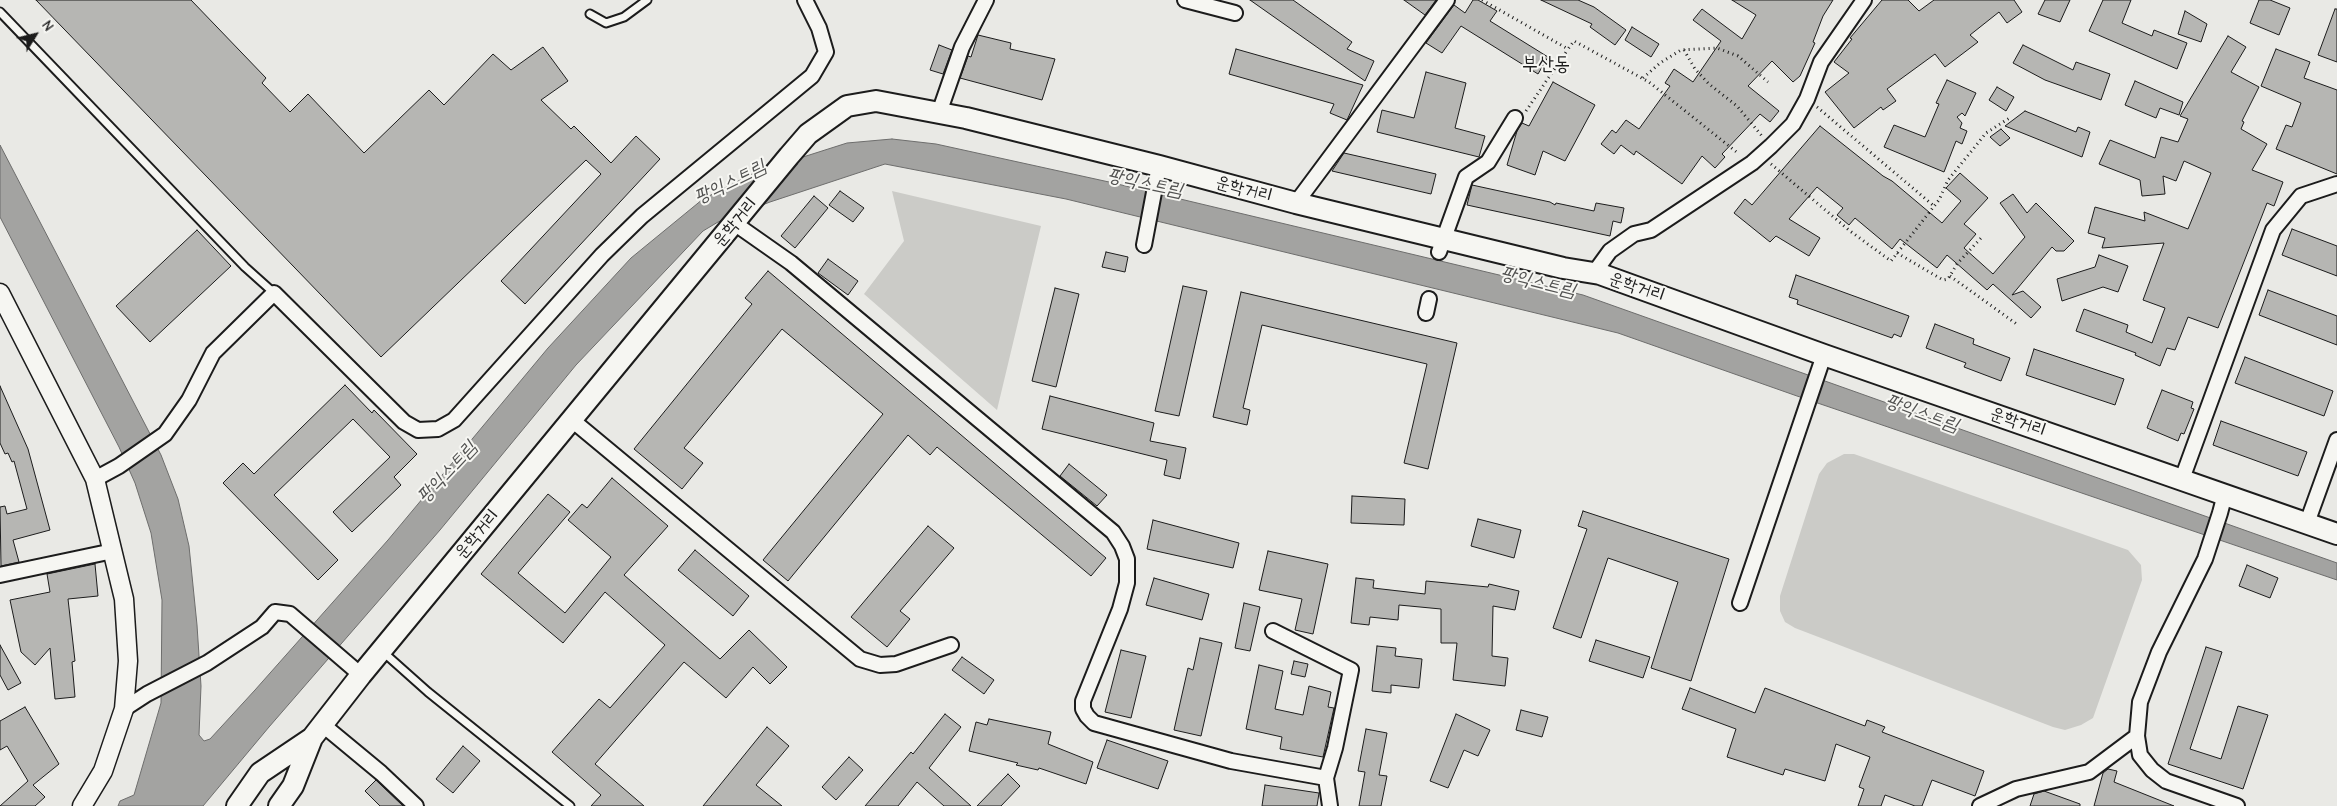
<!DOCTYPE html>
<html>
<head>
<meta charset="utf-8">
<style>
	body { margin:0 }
	#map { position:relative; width:2337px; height:806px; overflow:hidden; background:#e9e9e5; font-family:"Comic Neue",sans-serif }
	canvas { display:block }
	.north { position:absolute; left:10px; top:10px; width:50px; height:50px; -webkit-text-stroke:4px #f6f6f2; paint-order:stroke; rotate:54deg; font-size:14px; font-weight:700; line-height:20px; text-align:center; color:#1c1c1c }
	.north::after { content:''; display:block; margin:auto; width:18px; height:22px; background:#1c1c1c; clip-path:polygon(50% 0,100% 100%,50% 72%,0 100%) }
</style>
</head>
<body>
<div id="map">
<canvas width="2337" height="806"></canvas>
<div class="north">N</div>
</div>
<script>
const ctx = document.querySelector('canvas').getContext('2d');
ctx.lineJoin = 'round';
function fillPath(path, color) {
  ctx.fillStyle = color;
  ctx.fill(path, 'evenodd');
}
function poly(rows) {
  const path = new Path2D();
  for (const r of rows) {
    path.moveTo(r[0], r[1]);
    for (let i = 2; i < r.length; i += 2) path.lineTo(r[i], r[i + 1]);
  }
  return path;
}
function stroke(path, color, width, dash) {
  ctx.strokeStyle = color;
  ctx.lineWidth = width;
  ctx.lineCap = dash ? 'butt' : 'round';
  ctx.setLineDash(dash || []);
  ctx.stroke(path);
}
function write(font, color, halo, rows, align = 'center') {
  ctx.font = font + ' "Comic Neue","Poor Story",sans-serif';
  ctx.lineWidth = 4;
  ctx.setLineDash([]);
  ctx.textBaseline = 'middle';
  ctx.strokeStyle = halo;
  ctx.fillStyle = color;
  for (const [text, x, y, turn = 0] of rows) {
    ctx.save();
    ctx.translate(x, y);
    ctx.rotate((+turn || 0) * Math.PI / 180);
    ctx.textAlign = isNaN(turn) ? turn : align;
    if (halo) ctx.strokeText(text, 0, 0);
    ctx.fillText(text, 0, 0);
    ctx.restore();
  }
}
fillPath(poly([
	[892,191,1041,226,997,410,864,294,904,241],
	[1844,454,1854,454,2128,550,2141,565,2142,580,2093,718,2081,725,2065,730,2053,727,1795,628,1785,622,1780,611,1780,596,1819,474,1827,463]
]), '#cbcbc7');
const water = poly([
	[892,139,936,144,1109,182,1583,295,2337,563,2337,580,1797,396,1618,333,1066,199,885,164,770,202,718,222,703,231,576,365,440,530,269,727,203,806,118,806,120,801,134,795,161,703,162,600,151,533,135,483,119,447,0,217,0,145,161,455,178,499,189,546,197,625,201,686,199,735,204,741,210,739,255,690,388,540,548,348,631,258,703,199,756,172,847,143,892,139]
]);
fillPath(water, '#a3a3a1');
stroke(water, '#6d6d6c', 1);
const building = poly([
	[36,0,191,0,266,78,262,83,290,112,308,94,364,153,429,90,444,105,493,54,511,70,543,47,568,81,541,100,571,129,574,126,611,163,636,136,660,159,525,304,501,281,601,174,586,160,381,357,36,0],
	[1250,0,1293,0,1352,42,1347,49,1374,61,1365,81,1250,0],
	[1404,0,1436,0,1425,15,1404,0],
	[1473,0,1478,0,1497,11,1490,21,1548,57,1538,74,1461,26,1442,53,1426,43,1454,5,1465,13,1473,0],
	[1541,0,1578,0,1594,7,1626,30,1615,45,1590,27,1592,24,1541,0],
	[1732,0,1833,0,1823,16,1813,42,1815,43,1800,76,1793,82,1772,61,1748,86,1779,111,1770,122,1760,114,1722,154,1725,157,1715,168,1702,156,1682,184,1636,151,1634,155,1621,145,1614,154,1601,144,1612,130,1616,133,1626,120,1639,129,1670,86,1665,83,1674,69,1693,82,1721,41,1693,20,1702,9,1742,39,1756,15,1732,0],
	[1882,0,1908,0,1919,11,1934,0,2014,0,2022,12,2007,23,1999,12,1970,35,1978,42,1945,67,1935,54,1887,89,1896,101,1883,110,1881,107,1854,128,1825,92,1849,73,1834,62,1852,39,1850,38,1882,0],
	[2045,0,2070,0,2060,22,2038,14,2045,0],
	[2103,0,2131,0,2122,23,2152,36,2154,30,2187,43,2177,69,2089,31,2103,0],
	[2259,0,2270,0,2290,8,2279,35,2250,23,2259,0],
	[2335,9,2337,9,2337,62,2318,55,2335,9],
	[2185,11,2207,24,2201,42,2178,34,2185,11],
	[1632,27,1659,44,1651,57,1625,40,1632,27],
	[978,35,1011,43,1010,49,1055,59,1042,100,960,78,968,56,971,57,978,35],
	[2228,36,2246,47,2231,72,2259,87,2242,121,2244,122,2241,129,2267,144,2252,170,2283,182,2274,206,2267,203,2218,328,2188,317,2175,350,2167,348,2160,366,2135,355,2136,353,2076,331,2084,309,2128,325,2126,332,2152,343,2165,308,2143,300,2164,243,2102,248,2105,238,2088,233,2095,207,2145,221,2144,212,2188,229,2211,173,2184,161,2176,181,2163,176,2165,194,2142,196,2140,180,2099,164,2110,140,2155,158,2161,137,2178,142,2188,119,2180,116,2228,36],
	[939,45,952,50,943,74,930,70,939,45],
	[2023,45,2073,70,2076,62,2110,74,2101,100,2045,80,2013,63,2023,45],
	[1236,49,1363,85,1347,120,1330,113,1334,104,1229,74,1236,49],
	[2276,49,2310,62,2304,78,2337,90,2337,174,2276,149,2286,125,2292,127,2301,103,2261,86,2276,49],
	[1426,72,1466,83,1455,128,1485,136,1479,157,1377,132,1382,110,1414,118,1426,72],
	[1947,80,1976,93,1965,116,1962,113,1957,117,1962,123,1960,128,1967,131,1962,144,1956,141,1944,172,1884,147,1894,125,1925,137,1939,104,1936,103,1947,80],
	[2135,81,2183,102,2179,115,2160,108,2156,118,2125,105,2135,81],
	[1553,82,1595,105,1565,161,1543,151,1535,175,1507,165,1517,131,1522,123,1529,126,1553,82],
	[1997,87,2014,97,2006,111,1989,100,1997,87],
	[2025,111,2076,132,2078,127,2090,132,2082,157,2005,126,2025,111],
	[1820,126,1883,176,1892,181,1942,223,1961,201,1946,188,1960,173,1988,198,1964,224,1976,234,1964,248,1993,274,2025,237,2000,203,2013,194,2027,213,2036,203,2074,241,2064,251,2056,251,2052,247,2012,295,2023,291,2041,307,2031,318,1993,284,1987,290,1947,255,1937,268,1900,239,1892,249,1855,218,1849,225,1837,215,1843,208,1817,187,1789,219,1820,238,1809,256,1776,236,1770,242,1734,213,1745,199,1752,205,1820,126],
	[2001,129,2010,138,2000,146,1990,137,2001,129],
	[1344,153,1436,174,1431,194,1332,171,1344,153],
	[1472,185,1550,202,1555,205,1556,203,1594,211,1596,203,1624,208,1621,223,1613,221,1610,236,1467,205,1472,185],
	[840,191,864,208,853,222,829,205,840,191],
	[814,196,828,208,795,248,781,236,814,196],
	[2292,229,2337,246,2337,276,2282,255,2292,229],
	[197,230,231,266,150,342,116,306,197,230],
	[1106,252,1128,257,1125,272,1102,267,1106,252],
	[2099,255,2128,266,2118,292,2103,287,2062,301,2057,279,2095,267,2099,255],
	[828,259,858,281,848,295,818,273,828,259],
	[768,271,1106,558,1091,576,937,447,930,455,908,435,788,581,763,560,883,414,782,329,684,448,703,463,682,489,634,449,752,304,745,298,768,271],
	[1796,275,1909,316,1901,337,1894,334,1892,338,1797,304,1798,300,1789,297,1796,275],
	[1183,286,1207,291,1179,416,1155,411,1183,286],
	[1055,288,1079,294,1056,387,1032,381,1055,288],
	[2268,290,2337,316,2337,345,2259,315,2268,290],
	[1241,292,1457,343,1428,469,1404,463,1427,364,1262,325,1243,408,1250,410,1247,425,1213,417,1241,292],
	[1935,324,1974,339,1973,344,2010,358,2001,381,1964,367,1966,363,1926,348,1935,324],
	[2034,349,2124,379,2115,405,2026,375,2034,349],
	[2245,357,2333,391,2324,416,2235,383,2245,357],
	[345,385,372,413,374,410,417,454,394,477,401,485,352,532,333,512,390,457,353,419,274,495,338,560,318,580,223,483,243,463,254,474,345,385],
	[0,386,28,449,50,530,13,540,19,562,1,566,0,507,5,506,7,514,27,509,14,461,12,462,8,453,5,454,0,443,0,386],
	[2162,390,2193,402,2191,408,2194,409,2184,434,2181,433,2178,441,2147,428,2162,390],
	[1050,396,1154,423,1150,441,1186,448,1180,479,1164,475,1167,460,1042,429,1050,396],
	[2221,421,2307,452,2298,476,2213,445,2221,421],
	[1069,464,1107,495,1097,506,1060,476,1069,464],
	[612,478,668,526,624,575,720,659,749,630,787,667,770,684,753,667,726,698,684,662,595,764,644,806,591,806,601,795,552,752,599,699,610,708,665,645,605,592,563,643,481,574,548,494,570,512,518,573,565,613,611,557,568,520,582,504,587,508,612,478],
	[1352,496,1405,499,1404,525,1351,523,1352,496],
	[1583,511,1729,559,1691,681,1651,668,1678,582,1608,558,1581,638,1553,628,1587,529,1578,526,1583,511],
	[1478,519,1521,530,1514,558,1471,546,1478,519],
	[1153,520,1239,543,1233,568,1147,549,1153,520],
	[928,526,954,548,900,611,910,619,887,647,851,617,928,526],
	[695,550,749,596,733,616,678,570,695,550],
	[1268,551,1328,564,1313,634,1295,630,1302,599,1259,590,1268,551],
	[95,564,98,596,68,599,75,661,72,662,75,697,55,699,50,648,35,665,21,652,10,600,50,592,47,574,95,564],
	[2247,565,2278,578,2270,598,2239,586,2247,565],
	[1154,578,1209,594,1202,620,1146,605,1154,578],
	[1356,578,1374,580,1373,588,1425,594,1426,581,1488,587,1489,584,1519,591,1515,610,1493,606,1492,656,1508,658,1505,686,1453,680,1457,643,1441,643,1441,609,1399,605,1398,620,1370,617,1369,625,1351,623,1356,578],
	[1244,603,1260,607,1250,651,1235,648,1244,603],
	[1200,638,1222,643,1201,736,1174,730,1188,668,1193,670,1200,638],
	[1596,640,1650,657,1643,678,1589,661,1596,640],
	[0,645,21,683,8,690,0,675,0,645],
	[1377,646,1396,648,1395,656,1422,659,1419,688,1391,685,1391,693,1372,691,1377,646],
	[2206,647,2222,652,2190,749,2221,759,2238,706,2268,715,2243,789,2168,764,2206,647],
	[1121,650,1146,656,1131,718,1105,712,1121,650],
	[962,657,994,680,984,694,952,670,962,657],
	[1294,661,1308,664,1305,677,1291,674,1294,661],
	[1259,665,1283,671,1275,709,1303,715,1309,686,1331,692,1328,707,1334,708,1323,757,1280,749,1282,737,1246,729,1259,665],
	[1690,688,1755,713,1765,688,1865,726,1867,720,1885,727,1882,732,1984,771,1975,796,1932,780,1922,806,1915,806,1885,795,1881,806,1858,806,1864,789,1859,787,1870,757,1836,744,1825,781,1785,769,1783,775,1727,757,1736,729,1682,709,1690,688],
	[25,707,59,764,33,785,45,797,35,806,0,806,28,781,7,746,0,750,0,721,25,707],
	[1521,710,1548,717,1542,737,1516,730,1521,710],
	[945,714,961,727,929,768,971,806,944,806,917,782,898,806,865,806,911,752,913,754,945,714],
	[1456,714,1490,730,1478,756,1464,750,1448,788,1430,781,1456,714],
	[989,719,1051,732,1048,744,1093,762,1086,784,1039,768,1038,770,1016,765,1018,763,969,751,976,722,987,725,989,719],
	[767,727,789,746,756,785,782,806,703,806,767,727],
	[1366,729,1387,733,1379,775,1387,776,1381,806,1359,806,1365,772,1358,771,1366,729],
	[1107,740,1168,761,1158,789,1097,768,1107,740],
	[463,746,480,761,453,793,436,779,463,746],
	[849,757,863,770,836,800,822,787,849,757],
	[2108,769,2117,771,2114,782,2174,806,2094,806,2103,773,2108,769],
	[1008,774,1020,786,1001,806,977,806,1008,774],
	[376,780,403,806,380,806,365,791,376,780],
	[1265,785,1319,793,1317,806,1262,806,1265,785],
	[2044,791,2080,804,2080,806,2030,806,2034,794,2044,791]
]);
fillPath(building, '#b6b6b3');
stroke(building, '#1c1c1c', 1);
const service = poly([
	[0,12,245,267,274,293],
	[590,14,606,23,624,17,647,0],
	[382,651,428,692,570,806]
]);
const minor = poly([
	[1185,0,1235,13],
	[939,113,962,47,986,0],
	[1296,203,1447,0],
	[734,223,791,263,1113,532,1122,546,1127,559,1127,583,1120,609,1083,701,1083,709,1087,716,1094,723,1231,761,1326,778,1330,806],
	[1144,245,1159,166],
	[1439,252,1466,177,1488,162,1515,118],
	[1594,273,1610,251,1634,234,1651,230,1752,163,1771,146,1793,124,1807,99,1821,62,1864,0],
	[1426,313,1429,299],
	[572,420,860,659,880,665,896,664,951,645],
	[95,479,119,466,165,434,189,400,213,353,274,293,404,422,418,430,438,429,454,420,602,255,642,216,812,76,826,52,819,28,805,0],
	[2182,479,2273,230,2301,196,2337,184],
	[2225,494,2220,513,2205,559,2159,652,2140,702,2137,736,2140,755,2152,770,2166,781,2237,806],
	[2307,523,2337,440],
	[0,575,113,551],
	[1740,603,1824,355],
	[1273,631,1351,670,1335,748,1326,778],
	[124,709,147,694,207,663,262,627,275,612,290,614,361,675],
	[323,725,381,773,416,806],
	[1980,806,2016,789,2089,772,2137,736]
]);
const tertiary = poly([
	[0,293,95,479,124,599,128,661,124,709,103,771,82,806]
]);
const secondary = poly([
	[237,806,260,773,312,738],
	[279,806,293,786,312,738,361,675,789,156,808,134,847,106,876,101,966,118,1159,166,1296,203,1563,268,1600,274,1824,355,2337,534]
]);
stroke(service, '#1c1c1c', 11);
stroke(minor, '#1c1c1c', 18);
stroke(tertiary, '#1c1c1c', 21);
stroke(secondary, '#1c1c1c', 24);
stroke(poly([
	[1482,0,1568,49,1574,41,1649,82,1739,154],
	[1684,50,1695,69,1709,84,1737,106,1762,136],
	[1643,78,1660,63,1681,50,1717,48,1738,56,1768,82],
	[1817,107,1934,206],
	[1526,111,1568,49],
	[1771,164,1850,231,1891,261,1939,200,1948,180,1970,153,1986,133,2011,117],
	[1897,253,1943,280,1948,279,1957,264,1981,238],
	[1950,276,2018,325]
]), '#1c1c1c', 3, [1, 4]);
stroke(service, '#f6f6f2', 7);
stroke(minor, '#f6f6f2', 14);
stroke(tertiary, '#f6f6f2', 18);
stroke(secondary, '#f6f6f2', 20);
write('18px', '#1c1c1c', '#f6f6f2', [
	["운학거리",1244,189,15],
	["운학거리",735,222,-50],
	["운학거리",1637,287,19],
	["운학거리",2018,422,19],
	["운학거리",477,534,-50]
]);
write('italic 19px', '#525251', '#f6f6f2', [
	["팡익스트림",730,182,-26],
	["팡익스트림",1145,183,12],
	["팡익스트림",1538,282,14],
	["팡익스트림",1922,413,20],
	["팡익스트림",447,472,-47]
]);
write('20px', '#1c1c1c', '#f6f6f2', [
	["부산동",1546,64]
]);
</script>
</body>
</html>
